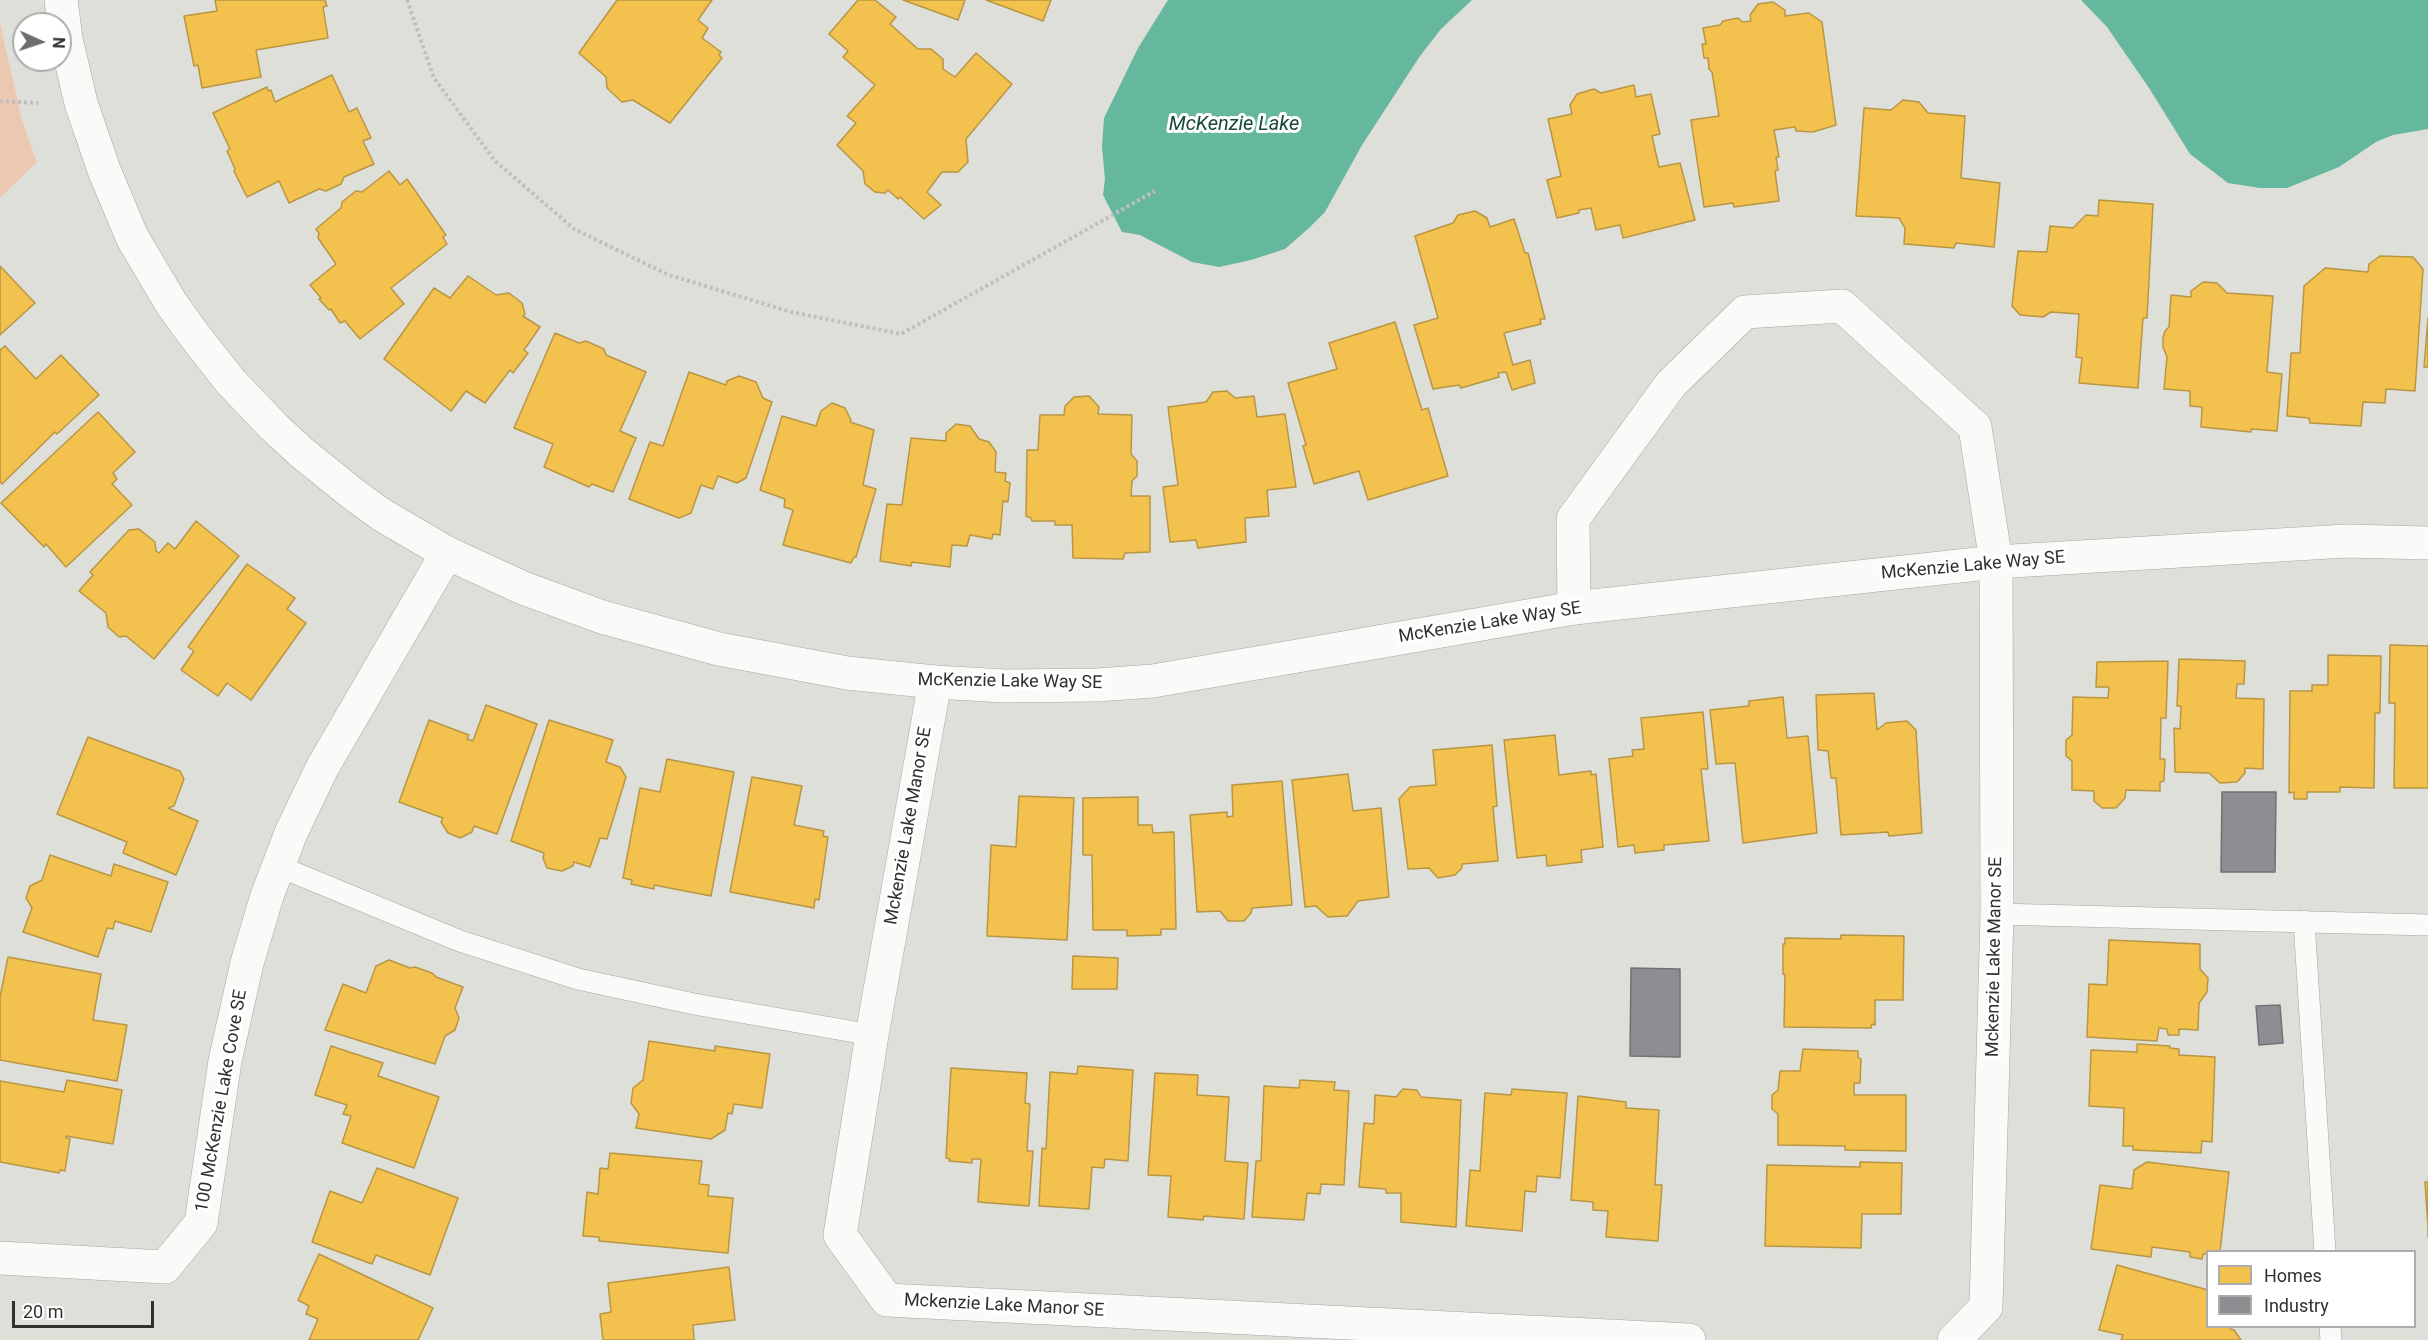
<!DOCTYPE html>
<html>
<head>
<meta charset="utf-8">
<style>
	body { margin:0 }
	#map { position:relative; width:2428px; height:1340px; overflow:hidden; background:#dfdfda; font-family:Roboto,sans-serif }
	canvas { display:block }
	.legend { position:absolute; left:2206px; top:1250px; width:210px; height:78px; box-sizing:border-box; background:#fff; border:2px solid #acadab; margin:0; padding:8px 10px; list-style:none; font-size:18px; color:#30312d }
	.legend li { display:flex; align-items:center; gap:12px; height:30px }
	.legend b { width:30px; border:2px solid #acadab }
	.north { position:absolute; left:12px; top:12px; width:60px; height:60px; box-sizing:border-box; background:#fff; border:2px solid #acadab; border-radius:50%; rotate:93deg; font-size:16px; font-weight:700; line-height:24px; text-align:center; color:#30312d }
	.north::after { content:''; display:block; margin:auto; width:21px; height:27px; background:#6d6e6a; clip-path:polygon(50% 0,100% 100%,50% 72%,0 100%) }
	.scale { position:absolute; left:12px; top:1301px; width:142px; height:27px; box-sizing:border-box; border:3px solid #30312d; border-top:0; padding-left:8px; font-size:18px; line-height:21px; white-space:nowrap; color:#30312d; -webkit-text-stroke:4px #fff; paint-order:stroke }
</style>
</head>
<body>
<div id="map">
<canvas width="2428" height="1340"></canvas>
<ul class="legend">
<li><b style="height:16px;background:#f2c14e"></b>Homes</li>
<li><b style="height:16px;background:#8d8d92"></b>Industry</li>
</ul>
<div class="north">N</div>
<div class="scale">20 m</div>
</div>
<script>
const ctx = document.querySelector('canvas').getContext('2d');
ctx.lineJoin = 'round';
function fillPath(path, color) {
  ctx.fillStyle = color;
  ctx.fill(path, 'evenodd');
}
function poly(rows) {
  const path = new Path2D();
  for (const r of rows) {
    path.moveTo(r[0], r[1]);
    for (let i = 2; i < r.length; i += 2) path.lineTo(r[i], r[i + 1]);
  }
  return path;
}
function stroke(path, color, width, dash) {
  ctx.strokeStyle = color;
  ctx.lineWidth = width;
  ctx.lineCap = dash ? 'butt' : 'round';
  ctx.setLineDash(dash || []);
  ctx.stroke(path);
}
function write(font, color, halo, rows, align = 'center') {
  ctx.font = font + ' Roboto,sans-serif';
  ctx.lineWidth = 6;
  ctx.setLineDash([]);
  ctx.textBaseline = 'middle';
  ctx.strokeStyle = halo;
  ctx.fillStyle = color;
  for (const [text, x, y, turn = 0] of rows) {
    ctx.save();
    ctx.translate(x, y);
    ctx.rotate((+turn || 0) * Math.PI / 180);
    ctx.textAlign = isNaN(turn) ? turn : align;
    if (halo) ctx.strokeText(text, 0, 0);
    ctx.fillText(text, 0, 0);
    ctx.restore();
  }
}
fillPath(poly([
	[0,23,22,121,37,162,0,198]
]), '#edc8b1');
fillPath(poly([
	[1168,0,1472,0,1441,29,1420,56,1362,145,1325,212,1309,228,1285,249,1251,260,1219,267,1192,262,1140,235,1122,232,1103,195,1105,179,1102,147,1104,118,1138,48],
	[2081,0,2428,0,2428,129,2393,135,2376,142,2339,167,2287,188,2260,188,2228,183,2190,154,2149,88,2107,27]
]), '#65b89d');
const homes = poly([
	[215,0,325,0,327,6,323,7,328,38,256,50,261,77,202,88,198,65,194,66,184,16,217,11,215,0],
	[617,0,712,0,698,20,708,28,702,38,721,52,719,55,722,58,670,123,633,100,622,102,607,88,606,77,579,53,617,0],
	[858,0,875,0,896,17,890,24,918,49,931,49,943,59,943,69,955,77,976,53,1012,84,966,139,968,162,958,172,942,172,927,192,941,205,924,219,900,197,898,199,888,190,885,193,875,192,865,184,863,171,837,145,856,123,847,116,875,85,843,57,848,51,829,34,858,0],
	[903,0,965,0,958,20,903,0],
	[986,0,1051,0,1043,21,986,0],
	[1773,2,1785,10,1785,16,1809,13,1822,22,1836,125,1813,132,1796,131,1795,127,1774,130,1779,157,1776,157,1778,170,1775,171,1779,201,1734,207,1733,203,1704,207,1691,120,1719,116,1712,72,1709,69,1708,58,1704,58,1702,44,1706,44,1703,28,1720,25,1723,21,1738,18,1743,22,1751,21,1750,15,1758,4,1773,2],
	[332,75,349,112,357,108,371,138,363,141,374,164,344,177,341,184,326,191,319,189,289,203,279,181,247,197,234,171,235,169,227,151,230,149,213,113,267,87,268,91,271,90,275,102,332,75],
	[1634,85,1636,97,1651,94,1660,134,1652,136,1659,167,1680,163,1695,220,1623,238,1620,225,1596,230,1591,208,1579,210,1579,213,1557,218,1547,180,1561,176,1548,119,1572,114,1570,105,1577,94,1594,89,1601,93,1634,85],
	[1903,100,1919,102,1928,113,1965,116,1961,178,2000,183,1994,247,1956,243,1954,248,1904,244,1905,228,1899,218,1856,216,1864,108,1891,110,1903,100],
	[389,171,400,185,407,179,446,235,443,237,447,244,391,288,404,304,360,339,345,321,340,323,331,309,329,310,319,299,321,298,310,285,336,264,318,238,319,233,316,229,341,208,342,202,356,191,362,192,389,171],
	[2099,200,2153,204,2147,318,2143,318,2138,388,2079,383,2082,358,2076,357,2079,314,2051,312,2043,317,2020,315,2012,306,2018,251,2047,252,2050,226,2073,228,2086,215,2098,216,2099,200],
	[1475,211,1487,218,1490,227,1514,219,1525,253,1528,253,1545,319,1540,319,1541,324,1504,333,1513,365,1530,360,1535,383,1512,390,1506,372,1498,373,1499,377,1461,388,1459,385,1433,389,1414,325,1438,318,1415,236,1453,223,1458,215,1475,211],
	[2380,256,2413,257,2423,269,2415,391,2386,389,2385,403,2363,402,2361,426,2310,423,2309,418,2287,416,2291,353,2300,353,2304,286,2325,268,2368,272,2369,264,2380,256],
	[0,266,35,303,0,335,0,266],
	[468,276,496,295,509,293,522,303,525,314,523,316,540,327,524,350,528,353,513,373,510,370,485,403,466,391,451,411,384,359,434,288,450,298,468,276],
	[2203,282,2217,283,2227,293,2273,296,2267,372,2282,374,2277,431,2251,429,2251,432,2201,427,2202,407,2190,406,2190,391,2164,389,2167,357,2163,347,2163,338,2165,331,2169,327,2171,295,2191,297,2191,291,2203,282],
	[2428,318,2428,367,2424,367,2428,318],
	[1395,322,1422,410,1428,408,1448,476,1368,500,1359,471,1314,484,1303,446,1306,445,1288,383,1337,369,1329,343,1395,322],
	[555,333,579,343,586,341,604,349,606,355,646,372,620,431,636,438,613,492,592,484,589,487,544,467,553,444,514,428,555,333],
	[5,346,36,379,61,355,99,395,57,434,55,432,2,484,0,481,0,350,5,346],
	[689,372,726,385,727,381,739,376,756,382,763,398,772,402,746,478,737,483,718,476,713,489,701,485,691,513,679,518,629,499,650,442,663,446,689,372],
	[1227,391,1235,398,1254,396,1257,417,1285,414,1296,487,1267,490,1269,516,1245,518,1246,542,1198,548,1196,540,1170,542,1163,487,1178,485,1168,407,1206,402,1213,392,1227,391],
	[1089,396,1099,407,1098,414,1132,415,1131,454,1137,461,1137,476,1132,481,1131,496,1150,496,1150,552,1125,553,1123,559,1073,558,1072,525,1055,525,1055,521,1032,521,1031,518,1026,516,1027,450,1038,450,1040,415,1064,415,1065,406,1074,397,1089,396],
	[832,403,845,408,851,420,850,422,874,430,863,485,876,489,856,557,854,557,851,563,783,545,793,510,784,507,785,499,760,490,782,416,816,426,821,411,832,403],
	[98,412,135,452,113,473,117,479,112,484,132,505,66,567,46,544,44,547,1,503,98,412],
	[956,424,970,426,979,439,989,442,996,452,995,472,1006,473,1005,481,1010,483,1008,502,1003,501,1000,535,993,534,992,539,970,535,967,546,952,545,950,567,912,562,911,566,880,561,887,504,902,505,911,438,946,441,946,433,956,424],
	[196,521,239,556,154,659,126,636,119,637,108,627,106,613,79,591,93,575,90,572,129,530,139,529,155,542,156,551,159,553,168,543,175,549,196,521],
	[247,564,295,598,287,609,306,623,251,700,227,683,218,696,181,670,194,651,188,647,247,564],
	[2390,645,2428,646,2428,788,2394,788,2395,703,2389,703,2390,645],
	[2328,655,2381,656,2380,713,2375,713,2374,788,2340,787,2340,792,2307,792,2307,799,2294,799,2294,792,2289,793,2290,691,2312,691,2312,685,2328,685,2328,655],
	[2179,659,2245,661,2244,684,2237,684,2236,698,2264,699,2263,769,2245,768,2245,773,2237,782,2220,783,2209,773,2175,772,2174,728,2180,729,2181,706,2177,706,2179,659],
	[2168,661,2166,718,2161,718,2160,759,2165,759,2164,781,2160,782,2160,791,2126,790,2125,798,2116,808,2102,808,2094,801,2094,791,2072,790,2072,761,2066,756,2066,740,2072,735,2073,697,2108,698,2109,687,2096,687,2097,662,2168,661],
	[1874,693,1877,730,1886,723,1907,721,1916,730,1922,833,1889,836,1888,832,1841,835,1836,778,1831,778,1828,751,1818,750,1816,695,1874,693],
	[1783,697,1787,738,1808,736,1817,833,1743,843,1735,763,1716,764,1710,710,1749,706,1749,701,1783,697],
	[486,705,537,724,497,834,474,826,472,832,460,838,448,833,441,822,443,818,399,802,429,720,469,735,467,739,473,741,486,705],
	[1703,712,1708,769,1701,769,1709,841,1664,845,1664,850,1635,853,1634,845,1618,847,1609,759,1633,756,1632,750,1644,749,1641,718,1703,712],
	[549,720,613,740,606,762,620,767,626,777,607,839,600,838,590,867,574,862,573,866,562,871,547,868,543,858,544,853,511,841,549,720],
	[1555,735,1559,775,1591,771,1591,775,1596,774,1603,847,1581,850,1582,862,1547,866,1546,855,1517,858,1504,740,1555,735],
	[88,737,180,771,184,779,174,806,168,808,198,821,176,875,123,853,127,842,57,814,88,737],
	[1492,745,1497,806,1493,807,1498,861,1462,864,1462,868,1455,875,1438,878,1429,868,1408,869,1399,799,1410,787,1436,785,1433,750,1492,745],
	[667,759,734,772,711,896,654,885,654,889,631,884,632,880,623,878,640,788,660,792,667,759],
	[1348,774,1353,811,1381,808,1389,897,1358,901,1347,916,1328,917,1316,906,1305,907,1292,780,1348,774],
	[752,777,802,786,794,825,824,831,823,836,828,837,819,900,815,899,814,908,730,892,752,777],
	[1282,781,1292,905,1252,908,1251,913,1244,921,1228,921,1220,911,1197,912,1190,815,1227,812,1227,817,1233,816,1232,785,1282,781],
	[1019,796,1074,798,1067,940,987,936,991,845,1016,847,1019,796],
	[1138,797,1138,825,1152,825,1153,833,1174,832,1176,929,1161,929,1161,935,1127,936,1127,930,1093,930,1092,855,1083,855,1083,798,1138,797],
	[50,855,111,876,114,864,168,882,151,932,115,921,113,929,107,928,98,957,23,932,32,908,26,898,30,886,42,880,50,855],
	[1841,935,1904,936,1903,1000,1875,1000,1875,1025,1872,1024,1871,1028,1784,1027,1785,975,1783,974,1783,944,1785,944,1785,938,1841,939,1841,935],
	[2109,940,2200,944,2200,969,2208,978,2207,992,2199,1003,2198,1030,2179,1029,2179,1035,2168,1035,2167,1029,2159,1028,2157,1041,2087,1037,2089,984,2107,985,2109,940],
	[1073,956,1118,958,1117,989,1072,989,1073,956],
	[8,957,101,974,93,1020,127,1025,117,1081,0,1060,0,997,8,957],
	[389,960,410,968,415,967,432,973,436,977,463,987,455,1008,459,1018,455,1030,445,1036,435,1064,325,1030,343,984,366,993,376,966,389,960],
	[649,1041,715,1051,715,1046,770,1054,762,1108,734,1104,732,1114,728,1113,725,1130,711,1139,636,1128,639,1114,631,1103,633,1088,643,1080,649,1041],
	[2137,1044,2170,1046,2170,1048,2179,1049,2179,1055,2215,1057,2212,1142,2202,1141,2201,1153,2133,1150,2133,1146,2123,1146,2124,1108,2089,1106,2091,1050,2137,1052,2137,1044],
	[331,1046,383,1063,378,1076,439,1097,414,1168,342,1143,351,1116,343,1114,347,1105,315,1095,331,1046],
	[1803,1049,1858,1051,1858,1057,1861,1059,1860,1083,1854,1083,1854,1095,1906,1095,1906,1151,1845,1150,1845,1146,1778,1145,1778,1114,1772,1109,1772,1095,1778,1090,1780,1071,1800,1071,1803,1049],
	[1078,1066,1133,1070,1128,1161,1105,1159,1104,1168,1092,1167,1089,1209,1039,1206,1042,1148,1046,1149,1050,1072,1077,1074,1078,1066],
	[951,1068,1027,1073,1025,1103,1030,1104,1027,1151,1033,1151,1029,1206,978,1202,981,1159,972,1159,972,1163,949,1161,950,1159,946,1158,951,1068],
	[1155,1073,1198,1075,1197,1095,1229,1097,1225,1161,1248,1163,1244,1219,1204,1216,1203,1220,1168,1217,1171,1176,1148,1175,1155,1073],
	[67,1080,122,1090,113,1144,66,1136,66,1138,70,1139,65,1171,60,1170,59,1173,0,1162,0,1081,64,1092,67,1080],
	[1300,1080,1335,1082,1334,1090,1349,1091,1344,1185,1321,1184,1320,1194,1307,1193,1304,1220,1252,1217,1256,1161,1261,1161,1264,1086,1299,1088,1300,1080],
	[1403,1089,1417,1090,1421,1097,1461,1100,1456,1227,1401,1222,1401,1193,1386,1193,1386,1189,1359,1187,1364,1123,1374,1124,1375,1095,1396,1097,1403,1089],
	[1512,1089,1567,1093,1560,1178,1537,1176,1536,1192,1525,1191,1522,1231,1466,1226,1470,1170,1480,1171,1485,1093,1511,1095,1512,1089],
	[1578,1096,1626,1102,1626,1108,1659,1110,1655,1185,1662,1185,1658,1241,1606,1237,1608,1211,1593,1210,1593,1202,1571,1200,1578,1096],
	[610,1153,702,1161,699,1184,709,1185,708,1196,733,1198,728,1253,599,1241,599,1237,583,1236,587,1192,598,1194,600,1168,608,1169,610,1153],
	[1860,1162,1902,1163,1901,1214,1862,1214,1861,1248,1765,1246,1767,1165,1860,1167,1860,1162],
	[2147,1162,2229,1172,2220,1252,2208,1252,2208,1254,2203,1254,2202,1259,2190,1257,2190,1252,2152,1247,2151,1257,2091,1249,2100,1185,2132,1189,2134,1170,2147,1162],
	[377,1168,458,1198,430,1275,376,1255,372,1264,312,1242,330,1191,362,1203,377,1168],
	[2425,1182,2428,1182,2428,1237,2428,1227,2425,1182],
	[319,1254,433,1308,418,1340,309,1340,318,1319,306,1314,309,1306,298,1300,319,1254],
	[2117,1265,2208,1290,2208,1326,2230,1326,2230,1329,2234,1330,2241,1340,2121,1340,2123,1335,2099,1330,2117,1265],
	[729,1267,735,1320,693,1325,694,1340,603,1340,600,1314,611,1312,608,1283,729,1267]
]);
fillPath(homes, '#f2c14e');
stroke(homes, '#b89644', 1.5);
const industry = poly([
	[2222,792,2276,792,2275,872,2221,872,2222,792],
	[1631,968,1680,969,1680,1057,1630,1056,1631,968],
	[2280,1005,2283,1043,2259,1045,2256,1006,2280,1005]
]);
fillPath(industry, '#8d8d92');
stroke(industry, '#717174', 1.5);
const service = poly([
	[278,866,460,941,578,979,694,1004,872,1035],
	[1997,914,2428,925],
	[2304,921,2325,1252],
	[2330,1326,2331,1340]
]);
const minor = poly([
	[1574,608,1573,519,1671,384,1745,312,1842,306,1975,427,1996,562,1997,914,1986,1307,1954,1340],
	[935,682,872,1035,840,1235,887,1300,1689,1340],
	[0,1258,165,1267,201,1223,225,1061,247,963,267,896,291,833,322,768,447,553]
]);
const tertiary = poly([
	[61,0,66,39,81,103,104,170,132,237,171,303,194,335,230,381,274,427,301,452,353,494,382,515,447,553,523,588,602,617,719,649,847,673,935,682,1005,686,1097,685,1153,681,1574,608,1996,562,2346,541,2428,543]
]);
stroke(service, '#a6a6a2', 22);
stroke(minor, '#a6a6a2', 34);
stroke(tertiary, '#a6a6a2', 34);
stroke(poly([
	[407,0,434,78,495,161,574,229,669,275,791,312,901,334,1155,191],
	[0,101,38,103]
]), '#bfbfbd', 4, [3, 3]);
stroke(service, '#fafaf9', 21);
stroke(minor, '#fafaf9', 33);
stroke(tertiary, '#fafaf9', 33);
write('18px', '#30312d', '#fff', [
	["McKenzie Lake Way SE",1973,566,-5],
	["McKenzie Lake Way SE",1490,623,-9],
	["McKenzie Lake Way SE",1010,682,1],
	["Mckenzie Lake Manor SE",909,826,-80],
	["Mckenzie Lake Manor SE",1995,957,-89],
	["100 McKenzie Lake Cove SE",222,1101,-80],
	["Mckenzie Lake Manor SE",1004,1306,3]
]);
write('italic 20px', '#174737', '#fff', [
	["McKenzie Lake",1234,125]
]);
</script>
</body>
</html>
